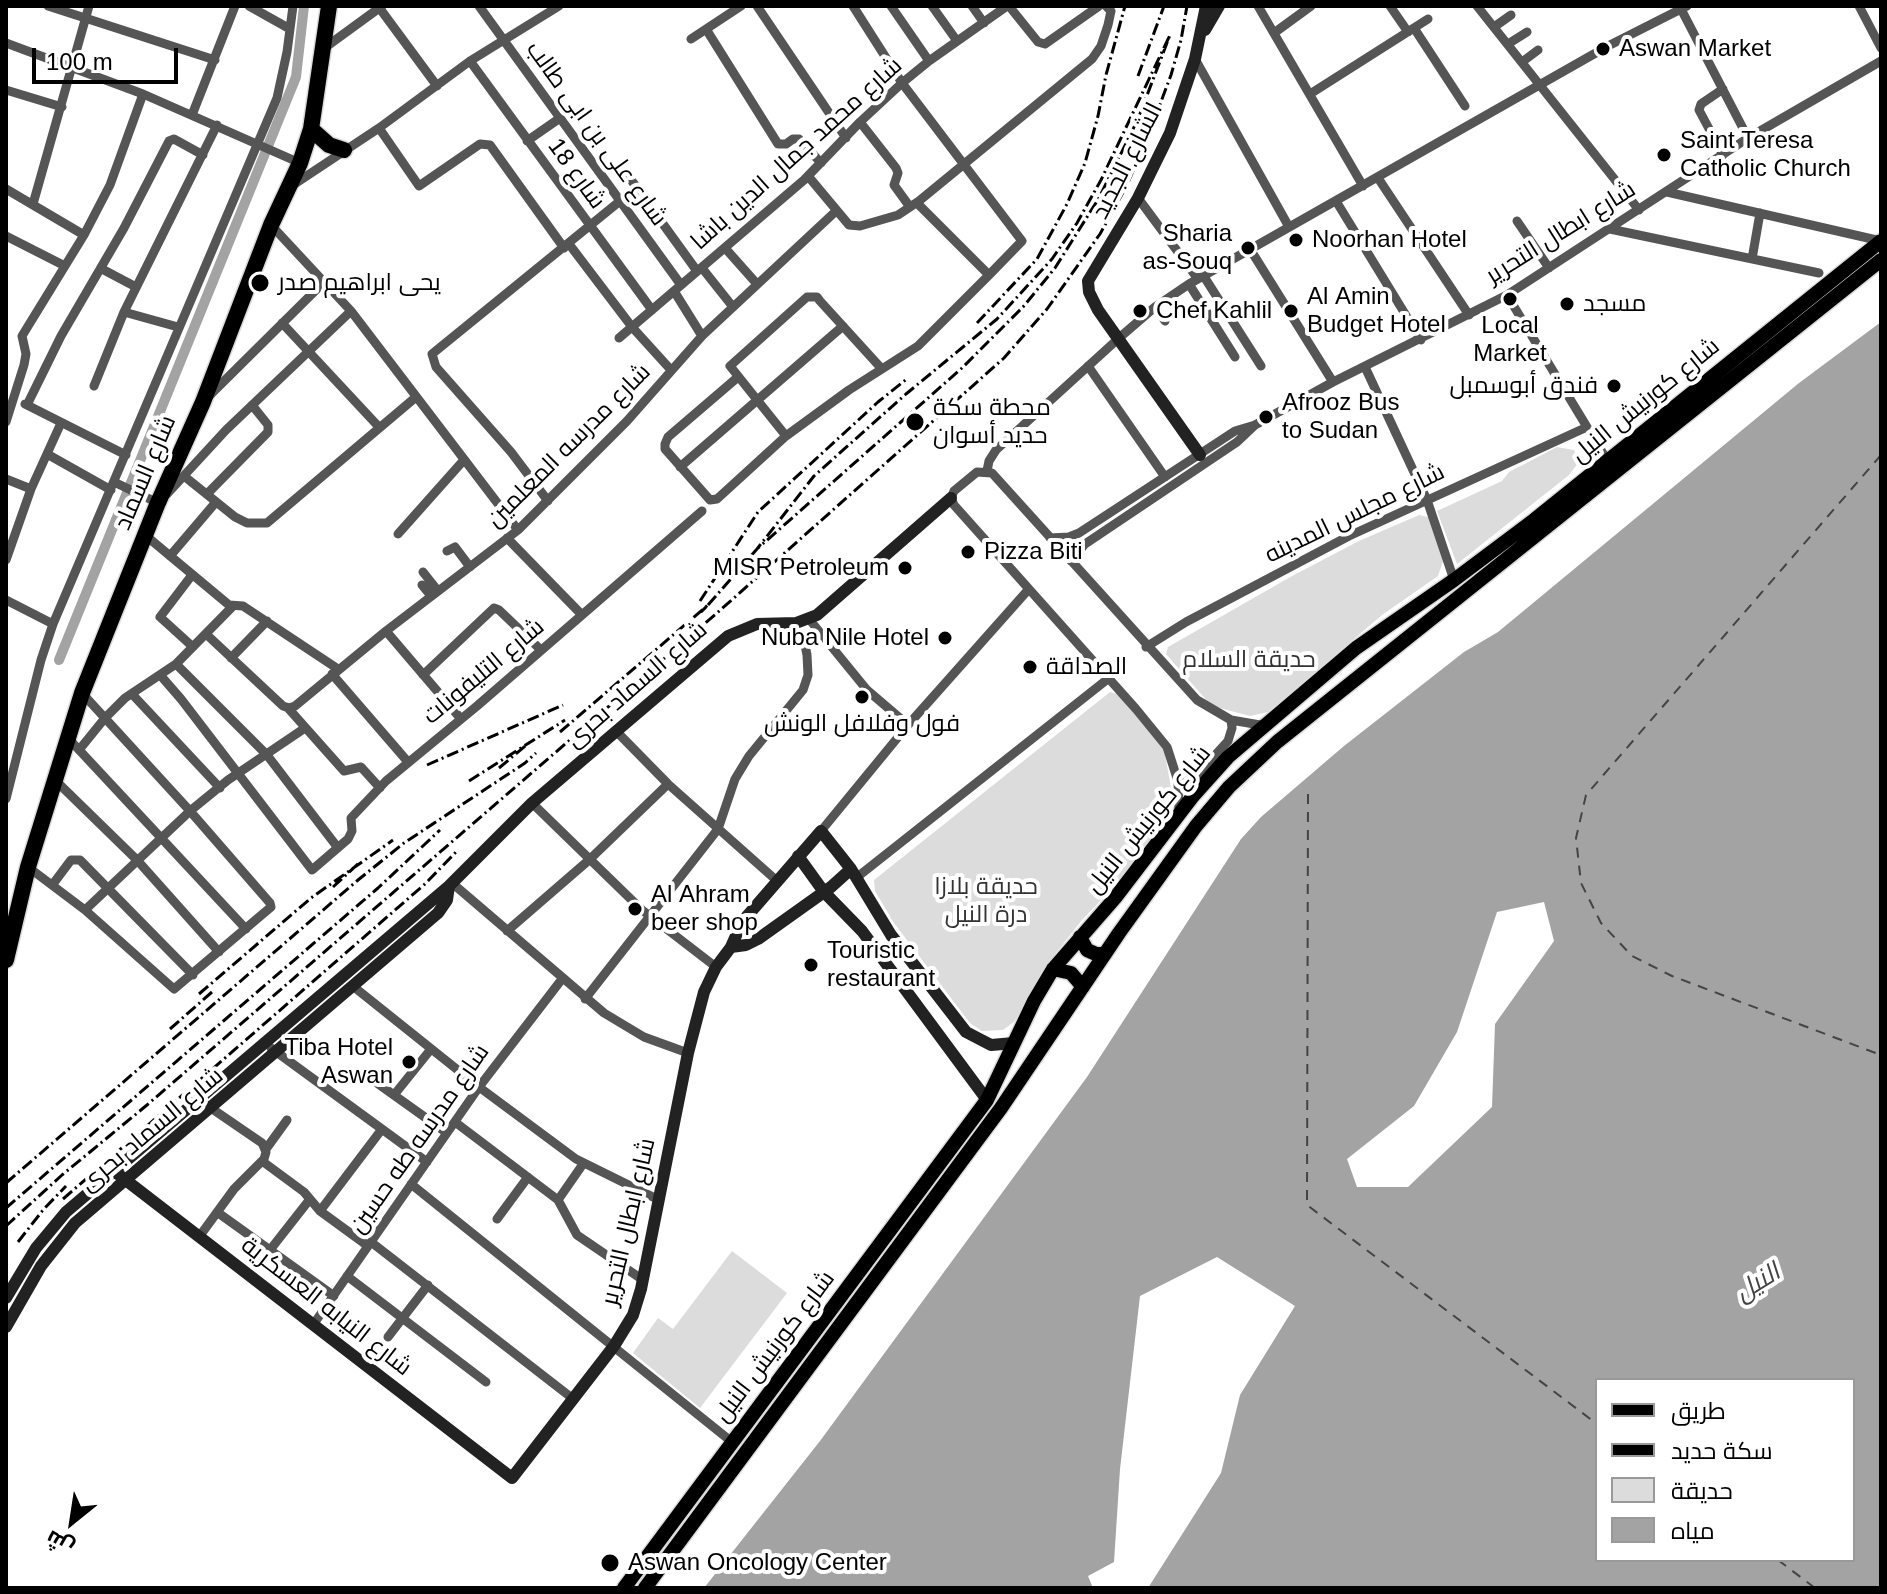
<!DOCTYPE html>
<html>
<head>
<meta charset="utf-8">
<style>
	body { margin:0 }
	#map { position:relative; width:1887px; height:1594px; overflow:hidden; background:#fff; font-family:Arial,Cairo,sans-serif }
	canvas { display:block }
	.frame { position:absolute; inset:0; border:8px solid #000; pointer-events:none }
	.legend { position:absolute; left:1595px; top:1378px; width:260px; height:184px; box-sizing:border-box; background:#fff; border:2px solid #999; margin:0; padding:10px 14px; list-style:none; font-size:24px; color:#000 }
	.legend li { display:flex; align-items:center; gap:16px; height:40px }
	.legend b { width:40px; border:2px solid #999 }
	.north { position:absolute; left:32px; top:1482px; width:80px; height:80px; -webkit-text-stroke:6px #fff; paint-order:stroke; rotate:210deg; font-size:22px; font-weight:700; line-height:32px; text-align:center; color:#000 }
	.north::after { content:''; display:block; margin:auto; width:28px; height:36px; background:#000; clip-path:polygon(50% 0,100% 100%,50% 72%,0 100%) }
	.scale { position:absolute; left:32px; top:48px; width:146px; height:36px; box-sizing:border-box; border:4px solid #000; border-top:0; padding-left:10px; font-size:24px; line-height:28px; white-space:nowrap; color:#000; -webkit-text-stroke:6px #fff; paint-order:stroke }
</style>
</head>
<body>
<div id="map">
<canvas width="1887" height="1594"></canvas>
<div class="frame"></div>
<ul class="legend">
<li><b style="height:10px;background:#000"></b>طريق</li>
<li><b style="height:10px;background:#000"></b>سكة حديد</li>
<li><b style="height:22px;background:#dcdcdc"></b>حديقة</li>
<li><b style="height:22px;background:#a3a3a3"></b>مياه</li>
</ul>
<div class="north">ش</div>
<div class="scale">100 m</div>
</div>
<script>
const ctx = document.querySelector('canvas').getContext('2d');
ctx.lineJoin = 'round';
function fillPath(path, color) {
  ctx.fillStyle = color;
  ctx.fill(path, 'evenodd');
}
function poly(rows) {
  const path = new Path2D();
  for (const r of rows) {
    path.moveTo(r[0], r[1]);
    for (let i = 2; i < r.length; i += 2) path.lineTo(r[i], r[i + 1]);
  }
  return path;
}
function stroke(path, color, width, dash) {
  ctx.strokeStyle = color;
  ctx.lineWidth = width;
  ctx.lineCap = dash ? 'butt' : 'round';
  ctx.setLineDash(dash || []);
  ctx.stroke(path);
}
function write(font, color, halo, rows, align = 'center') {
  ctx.font = font + ' Arial,Cairo,sans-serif';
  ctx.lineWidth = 8;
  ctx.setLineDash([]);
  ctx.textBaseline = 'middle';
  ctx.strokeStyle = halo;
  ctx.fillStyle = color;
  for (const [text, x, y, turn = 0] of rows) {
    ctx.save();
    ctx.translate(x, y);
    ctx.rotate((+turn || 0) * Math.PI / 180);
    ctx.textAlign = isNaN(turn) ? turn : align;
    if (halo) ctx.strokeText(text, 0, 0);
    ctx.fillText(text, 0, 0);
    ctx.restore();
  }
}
fillPath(poly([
	[1557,447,1574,450,1579,462,1569,475,1457,564,1437,511,1502,481,1509,472],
	[1419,515,1428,517,1433,525,1443,561,1438,576,1382,615,1268,712,1250,716,1216,707,1208,702,1166,654,1168,647,1292,576,1359,541],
	[1110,692,1118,694,1164,749,1175,810,1122,878,1082,920,1056,953,1014,1022,1003,1030,982,1031,970,1023,894,923,875,891,874,880],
	[732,1251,787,1293,700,1408,633,1353,658,1318,673,1329]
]), '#dcdcdc');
fillPath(poly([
	[1881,322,1881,1588,1148,1588,1221,1473,1240,1395,1295,1306,1217,1257,1140,1296,1120,1469,1114,1562,1088,1576,1093,1588,704,1588,820,1441,1087,1077,1241,839,1261,817,1344,746,1464,652,1498,632,1799,383],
	[1544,902,1554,941,1495,1024,1492,1107,1408,1187,1357,1187,1347,1159,1414,1106,1457,1032,1497,912],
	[1597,1380,1853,1380,1853,1560,1597,1560]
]), '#a3a3a3');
stroke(poly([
	[59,660,296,77,304,6]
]), '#a3a3a3', 10);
stroke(poly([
	[1881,455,1586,795,1576,838,1581,883,1601,923,1632,956,1672,976,1881,1055],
	[1308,794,1307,1205,1597,1424],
	[1778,1560,1815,1588]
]), '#444', 2, [10, 8]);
const primary = poly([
	[1080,937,1087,950,1096,954,1105,954],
	[1053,969,1071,973,1083,987],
	[624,1588,987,1100,1034,1001,1053,969,1115,898,1193,796,1228,757,1356,648,1454,580,1534,520,1881,241],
	[645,1588,1001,1108,1119,933,1196,826,1229,787,1277,742,1881,260]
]);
const highway = poly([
	[311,129,329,145,344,150],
	[6,960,28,867,82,693,157,505,203,402,271,225,300,163,311,129,329,6]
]);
stroke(primary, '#dbdbdb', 17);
stroke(highway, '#dbdbdb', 19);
stroke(poly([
	[48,6,215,60],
	[249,6,290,29],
	[378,6,437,86],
	[479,6,681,285],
	[757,6,846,138],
	[853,6,902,83,1022,241,989,275],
	[891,6,929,61],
	[932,6,957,41],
	[972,6,984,23],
	[1009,6,1038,42,1045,44,1099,6],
	[1258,6,1363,186],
	[1390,6,1408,32],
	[1477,6,1639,210],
	[1859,6,1881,48],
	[1681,9,1748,138],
	[1494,27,1511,15],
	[1414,28,1465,106],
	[706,29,778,144,786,144,793,139,799,139,821,163],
	[1274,33,1311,6],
	[691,39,741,6],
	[6,43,143,94,300,163],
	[1508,44,1527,32],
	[323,49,382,6],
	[1195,59,1289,227],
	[470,61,652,310],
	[1522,62,1538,50],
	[1723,89,1701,104,1699,110,1723,155],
	[6,90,62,107],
	[1310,94,1428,19],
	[192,115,235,6],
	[860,122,896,168,898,173,894,185,910,207],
	[379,128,419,186,480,144,490,145,564,248],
	[527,141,560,118],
	[808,176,849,225,860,226,898,215,919,201,1092,59,1101,46,1108,25,1111,11,1106,6],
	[629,177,697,271],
	[1378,178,1469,315],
	[293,185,379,128,470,61,559,6],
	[6,189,84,235],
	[1667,192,1881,241],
	[1138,198,1198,279],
	[1336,201,1421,340],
	[33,204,89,6],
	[1517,221,1549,268],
	[271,225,351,311,518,530],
	[1610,229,1819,273],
	[6,236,65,266],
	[569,244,632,327,671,370],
	[725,248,757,284],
	[1250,249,1333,382],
	[1752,259,1760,213],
	[702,268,733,307],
	[102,269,136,287],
	[1203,275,1261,366],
	[1189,284,1235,357],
	[674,291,702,336],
	[1507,295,1607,460],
	[1155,307,1165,321],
	[124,312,217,125],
	[282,323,378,426],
	[619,338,804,180,860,122,902,83,929,61,1007,6],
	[1088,366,1165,477],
	[1365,367,1427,500,1454,580],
	[738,377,668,437,665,444,665,449,710,500,717,499,786,436,849,390,918,346,989,275,917,203],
	[94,386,124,312,178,327],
	[208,397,325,281],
	[25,404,126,455],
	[27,405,61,336,124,228,169,141,174,139,203,155],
	[6,422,24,365,26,354,22,336,84,235,110,185,143,94],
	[786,436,730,366,807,297,817,297,820,301,881,368],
	[47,454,111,490],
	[680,467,843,326],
	[987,471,989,461,996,450,1119,338,1155,307,1189,284,1608,46,1687,6],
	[184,476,235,517,247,523,267,523,416,397],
	[6,479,31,489],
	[114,482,158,503],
	[167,494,226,430,351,311],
	[207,494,268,432,268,425,252,405],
	[548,501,511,452,436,367,432,354,620,201],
	[398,534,463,461],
	[145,535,229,605,243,606,338,669],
	[507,538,582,615],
	[1050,538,1069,537,1079,533,1235,431,1255,425],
	[447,551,455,547,470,567],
	[170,556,216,502],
	[6,560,31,489,61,423],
	[1071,561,1085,544,1237,442,1255,425,1333,382,1507,295,1748,138,1881,61],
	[423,572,438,591],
	[192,575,160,617,193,647],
	[422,585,431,596],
	[6,600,53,624],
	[809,619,867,690,908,725],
	[386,631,461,719],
	[206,634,283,706,289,708,295,706,386,631,518,530,627,421,702,336,835,212],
	[1146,647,1186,622,1349,536,1587,427],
	[231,658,267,621],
	[176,664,267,755,338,848],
	[332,674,408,762],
	[423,675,494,608,499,610,541,650],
	[161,676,181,699,312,870,348,839,352,831,351,818,386,781,477,706,702,511],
	[132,694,220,788],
	[288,708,344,771,361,767,380,788],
	[617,732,668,784,776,880],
	[68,738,246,929],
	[79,750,105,718,125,698,176,664,233,606],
	[1177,776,1188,778,1197,775,1228,741,1232,728,1231,720],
	[55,780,137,860,219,952],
	[6,799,41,660,53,624,277,98,287,52,293,6],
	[532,803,642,910,716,967],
	[1179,813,1178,781,1167,747,1136,709,954,505,951,498,954,491,977,472,992,473,1197,700,1231,720,1266,726],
	[821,831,908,725,1028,590],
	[28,867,85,910,174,989,271,907,270,903,190,811,82,693],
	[856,878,1109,678],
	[452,883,604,1013,644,1037,688,1053],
	[53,884,71,860,80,860,193,975],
	[85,910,190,811,228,780,305,728],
	[507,931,589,860,668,784],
	[354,987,479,1087,576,1159,659,1200],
	[585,999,718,829,735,779,749,756,803,690,808,675,807,655,805,645,788,624],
	[271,1048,427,1162],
	[370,1078,447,1133],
	[394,1095,431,1049],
	[455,1122,558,1200,577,1235,643,1280],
	[266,1149,287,1120],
	[262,1161,304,1192,320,1211,368,1246],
	[411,1184,732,1442],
	[558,1200,583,1164],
	[320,1211,382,1129],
	[217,1212,334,1296],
	[497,1219,528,1177],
	[199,1237,234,1189,264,1159,266,1152,262,1143,205,1104],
	[371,1242,572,1398],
	[270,1250,310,1199],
	[347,1276,486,1382],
	[313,1325,479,1087,562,979],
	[388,1337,428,1285]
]), '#555', 9);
stroke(poly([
	[1205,30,1219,6],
	[1200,455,1098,310,1089,292,1088,281,1138,198,1170,133,1195,59,1206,6],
	[798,856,824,892,862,931,987,1100],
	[731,947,746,945,758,939,831,887,851,869],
	[114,1171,512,1478,614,1346,633,1315,641,1289,688,1053,704,992,716,967,731,947,742,922,821,831,851,869,891,935,966,1032,991,1045,1014,1043],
	[6,1298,36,1248,66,1212,449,886,532,803,728,636,757,624,796,623,817,615,951,498],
	[6,1327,41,1266,75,1223,438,913,447,900,449,886]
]), '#222', 12);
stroke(primary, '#000', 14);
stroke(highway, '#000', 16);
stroke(poly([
	[1138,76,1164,6],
	[977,323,1037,259,1067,204,1085,163,1098,116,1106,75,1125,6],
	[700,601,758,512,878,402,908,378],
	[708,605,757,549,962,368,1023,307,1055,268,1099,198,1138,119,1170,35,1101,180,1077,223,1052,259,997,319,906,394,814,476,757,549],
	[560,732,708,605,701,612],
	[427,765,563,705],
	[499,768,530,742],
	[469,781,565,720],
	[333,887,359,863],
	[199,994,311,898,393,840],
	[170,1029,212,992],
	[6,1183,358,880,404,843,525,763,536,753],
	[63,1199,425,884,456,852],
	[6,1208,378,888,440,830],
	[6,1226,62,1175,147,1105,717,613,1004,358,1047,309,1100,234,1125,189,1146,142,1171,75,1181,40,1187,6],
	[18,1242,43,1210,66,1186]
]), '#000', 3, [12, 4, 2, 4]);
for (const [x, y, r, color] of [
	[1603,49,8,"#000"],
	[1664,155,8,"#000"],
	[1296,240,8,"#000"],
	[1248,248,8,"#000"],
	[260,283,10,"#000"],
	[1510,299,8,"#000"],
	[1567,304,8,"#000"],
	[1140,311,8,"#000"],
	[1291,311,8,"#000"],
	[1614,386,8,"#000"],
	[1266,417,8,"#000"],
	[915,422,10,"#000"],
	[968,552,8,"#000"],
	[905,568,8,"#000"],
	[945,638,8,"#000"],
	[1030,667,8,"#000"],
	[862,697,8,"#000"],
	[635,909,8,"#000"],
	[811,965,8,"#000"],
	[409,1062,8,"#000"],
	[610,1563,10,"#000"]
]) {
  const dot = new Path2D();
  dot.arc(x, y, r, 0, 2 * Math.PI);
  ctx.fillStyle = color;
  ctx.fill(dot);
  stroke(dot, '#fff', 3);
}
write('24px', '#000', '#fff', [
	["Aswan Market",1619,49],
	["Saint Teresa",1680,141],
	["Catholic Church",1680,169],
	["Sharia",1232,234,"right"],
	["as-Souq",1232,262,"right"],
	["Noorhan Hotel",1312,240],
	["يحى ابراهيم صدر",278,283],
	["Al Amin",1307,297],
	["Budget Hotel",1307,325],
	["مسجد",1583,304],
	["Chef Kahlil",1156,311],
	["Local",1510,326,"center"],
	["Market",1510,354,"center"],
	["فندق أبوسمبل",1598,386,"right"],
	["Afrooz Bus",1282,403],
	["to Sudan",1282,431],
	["محطة سكة",933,408],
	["حديد أسوان",933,436],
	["Pizza Biti",984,552],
	["MISR Petroleum",889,568,"right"],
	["Nuba Nile Hotel",929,638,"right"],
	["الصداقة",1046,667],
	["فول وفلافل الونش",862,724,"center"],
	["Al Ahram",651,895],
	["beer shop",651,923],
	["Touristic",827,951],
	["restaurant",827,979],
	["Tiba Hotel",393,1048,"right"],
	["Aswan",393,1076,"right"],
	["Aswan Oncology Center",628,1563]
], 'left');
write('24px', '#000', '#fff', [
	["شارع على بن ابى طالب",596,134,54],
	["شارع محمد جمال الدين باشا",797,154,-42],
	["الشارع الجديد",1128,161,-63],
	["شارع 18",576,174,54],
	["شارع ابطال التحرير",1561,233,-32],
	["شارع كورنيش النيل",1646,401,-39],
	["شارع مدرسه المعلمين",569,446,-45],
	["شارع السماد",146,473,-67],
	["شارع مجلس المدينه",1355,514,-26],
	["شارع التليفونات",484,672,-40],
	["شارع السماد بحرى",637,685,-41],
	["شارع كورنيش النيل",1149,820,-51],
	["شارع السماد بحرى",152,1130,-40],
	["شارع مدرسه طه حسين",420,1139,-55],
	["شارع ابطال التحرير",629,1222,-77],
	["شارع النيابه العسكرية",326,1307,38],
	["شارع كورنيش النيل",775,1347,-53]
]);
write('24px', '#333', '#fff', [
	["حديقة السلام",1249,660],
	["حديقة بلازا",986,887],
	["درة النيل",986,915]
]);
write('italic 26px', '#444', '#fff', [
	["النيل",1758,1283,-32]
]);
</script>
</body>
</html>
